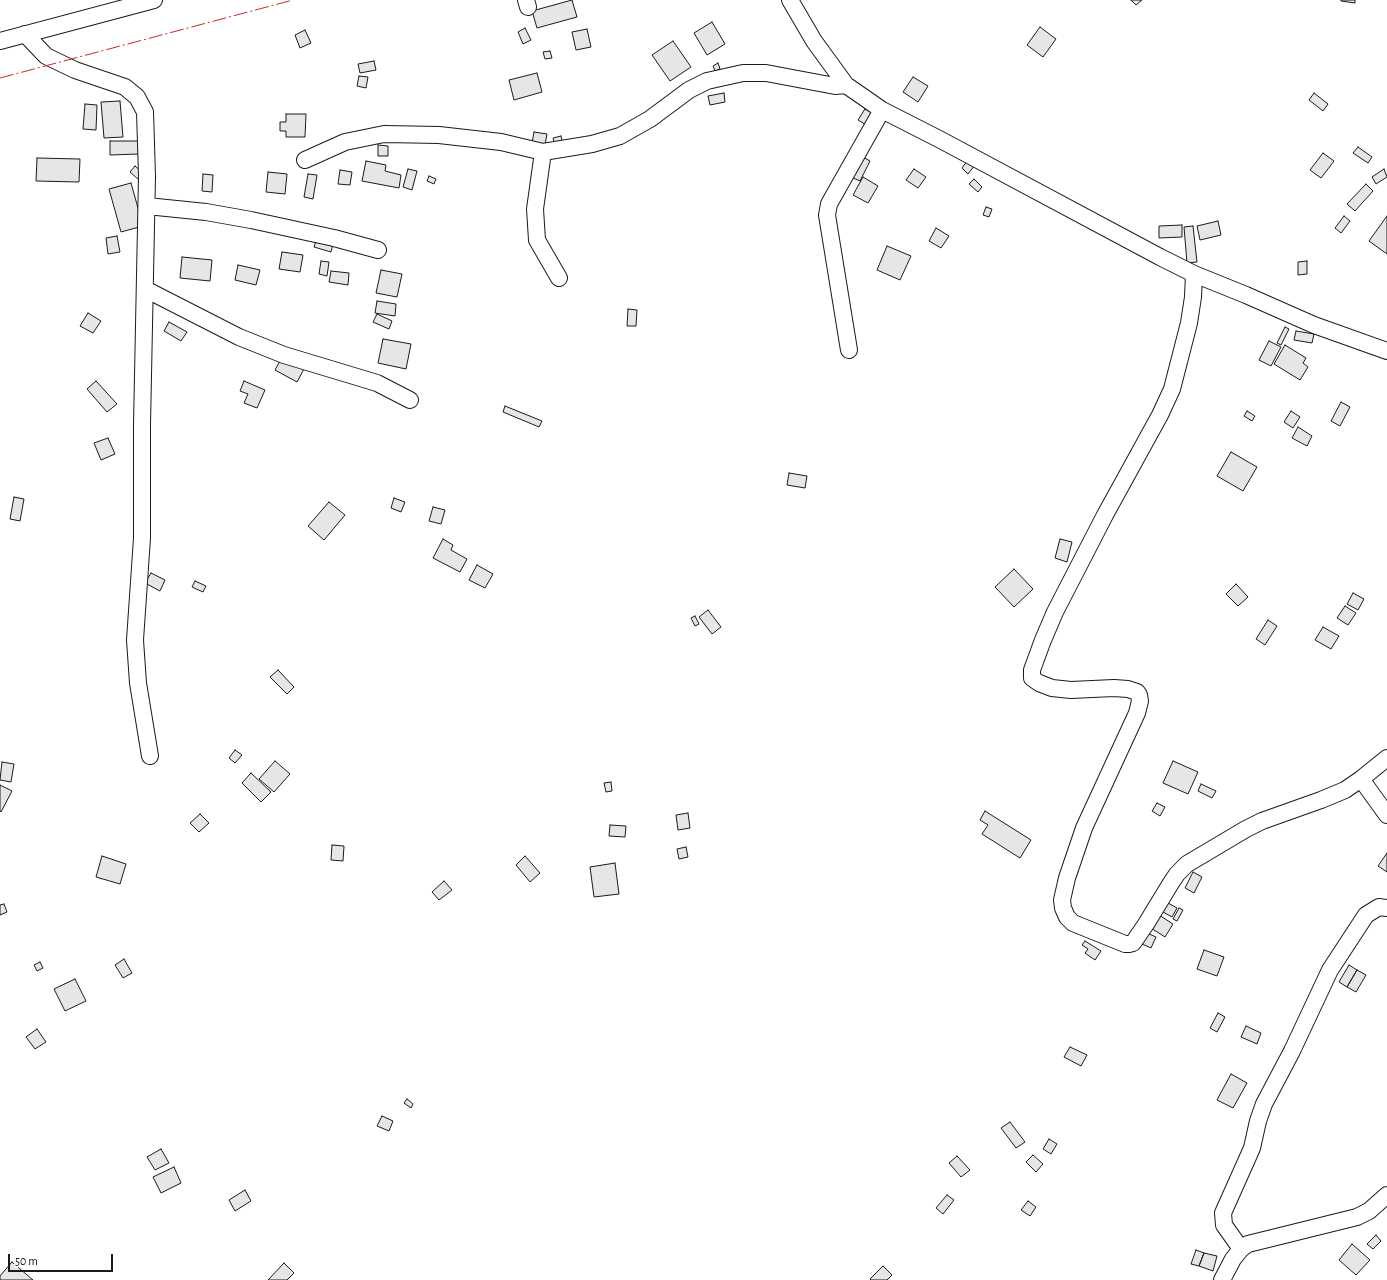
<!DOCTYPE html>
<html>
<head>
<meta charset="utf-8">
<style>
	body { margin:0 }
	#map { position:relative; width:1387px; height:1280px; overflow:hidden; background:#fff; font-family:"Alegreya Sans",sans-serif }
	canvas { display:block }
	.scale { position:absolute; left:8px; top:1254px; width:105px; height:18px; box-sizing:border-box; border:2px solid #1a1a1a; border-top:0; padding-left:5px; font-size:12px; line-height:14px; white-space:nowrap; color:#1a1a1a; -webkit-text-stroke:3px #fff; paint-order:stroke }
</style>
</head>
<body>
<div id="map">
<canvas width="1387" height="1280"></canvas>
<div class="scale">50 m</div>
</div>
<script>
const ctx = document.querySelector('canvas').getContext('2d');
ctx.lineJoin = 'round';
function fillPath(path, color) {
  ctx.fillStyle = color;
  ctx.fill(path, 'evenodd');
}
function poly(rows) {
  const path = new Path2D();
  for (const r of rows) {
    path.moveTo(r[0], r[1]);
    for (let i = 2; i < r.length; i += 2) path.lineTo(r[i], r[i + 1]);
  }
  return path;
}
function stroke(path, color, width, dash) {
  ctx.strokeStyle = color;
  ctx.lineWidth = width;
  ctx.lineCap = dash ? 'butt' : 'round';
  ctx.setLineDash(dash || []);
  ctx.stroke(path);
}
const building = poly([
	[572,0,577,17,537,28,532,11,572,0],
	[1131,0,1142,0,1136,5,1131,0],
	[1341,0,1355,0,1355,3,1341,1,1341,0],
	[712,22,725,44,707,55,694,33,712,22],
	[1040,27,1056,39,1043,57,1027,45,1040,27],
	[525,28,531,40,523,44,518,32,525,28],
	[587,29,591,47,576,50,572,32,587,29],
	[305,30,311,43,300,48,295,35,305,30],
	[673,41,691,67,670,81,652,55,673,41],
	[550,51,552,58,545,59,543,52,550,51],
	[374,61,376,70,360,73,358,64,374,61],
	[718,63,720,69,715,71,713,66,718,63],
	[537,73,542,92,514,100,509,80,537,73],
	[359,76,368,77,366,88,357,86,359,76],
	[913,77,928,86,918,102,903,92,913,77],
	[724,93,725,102,710,105,708,96,724,93],
	[1314,93,1328,104,1323,111,1309,100,1314,93],
	[120,101,123,137,104,138,101,102,120,101],
	[85,104,97,105,96,130,83,129,85,104],
	[865,109,875,114,868,126,858,120,865,109],
	[286,114,306,114,305,137,286,137,286,131,280,131,280,122,286,122,286,114],
	[534,132,547,134,545,145,532,143,534,132],
	[561,136,563,144,555,146,553,138,561,136],
	[110,141,139,141,139,154,110,155,110,141],
	[378,145,388,146,388,156,378,156,378,145],
	[1358,147,1372,157,1368,163,1353,153,1358,147],
	[1323,153,1334,161,1321,178,1310,170,1323,153],
	[861,156,870,161,860,181,851,177,861,156],
	[37,158,80,159,79,182,36,181,37,158],
	[968,160,975,165,968,174,962,168,968,160],
	[366,161,386,165,385,171,401,175,399,188,362,181,366,161],
	[135,166,144,174,139,180,130,172,135,166],
	[408,169,417,171,412,190,403,187,408,169],
	[914,169,926,177,918,188,906,180,914,169],
	[1384,169,1387,177,1376,184,1372,177,1384,169],
	[340,170,352,172,350,185,338,184,340,170],
	[268,172,287,174,285,194,266,192,268,172],
	[203,174,213,175,212,192,202,191,203,174],
	[308,174,317,175,313,199,304,197,308,174],
	[429,176,436,179,434,184,427,181,429,176],
	[863,177,878,186,868,203,853,195,863,177],
	[974,179,982,187,978,192,969,184,974,179],
	[131,183,143,226,121,232,109,189,131,183],
	[1366,184,1373,191,1355,211,1347,204,1366,184],
	[986,207,992,209,989,217,983,215,986,207],
	[1344,216,1350,221,1341,233,1335,228,1344,216],
	[1387,216,1387,254,1369,241,1387,216],
	[1218,221,1221,235,1200,240,1197,226,1218,221],
	[1182,225,1182,237,1159,238,1159,226,1182,225],
	[1193,226,1197,262,1187,263,1184,227,1193,226],
	[936,228,949,236,941,248,929,241,936,228],
	[117,236,120,252,108,254,106,238,117,236],
	[317,238,333,243,331,252,314,247,317,238],
	[887,246,911,256,900,280,877,270,887,246],
	[282,252,303,255,300,272,279,269,282,252],
	[182,257,212,260,210,281,180,278,182,257],
	[321,261,329,262,327,276,319,274,321,261],
	[1307,261,1307,274,1298,275,1298,262,1307,261],
	[238,265,260,270,256,285,235,280,238,265],
	[381,270,402,274,397,297,376,293,381,270],
	[331,271,349,273,348,285,329,282,331,271],
	[377,301,396,304,395,316,375,313,377,301],
	[628,309,637,310,636,326,627,326,628,309],
	[88,313,101,321,93,333,80,326,88,313],
	[377,314,392,321,389,329,373,322,377,314],
	[169,322,187,332,181,341,164,331,169,322],
	[1285,327,1289,329,1281,345,1277,343,1285,327],
	[1296,331,1314,334,1312,343,1294,340,1296,331],
	[383,339,411,344,406,369,378,363,383,339],
	[1269,341,1281,347,1271,366,1259,360,1269,341],
	[1285,345,1306,358,1303,363,1308,367,1300,380,1274,364,1285,345],
	[282,357,304,369,297,382,275,370,282,357],
	[96,381,117,404,107,412,87,389,96,381],
	[244,381,265,390,257,408,244,403,248,394,240,391,244,381],
	[1341,402,1350,407,1340,426,1331,421,1341,402],
	[505,406,542,421,539,427,503,412,505,406],
	[1247,411,1255,416,1252,421,1244,416,1247,411],
	[1291,411,1300,417,1293,428,1284,422,1291,411],
	[1298,427,1312,436,1307,446,1292,438,1298,427],
	[108,438,115,454,101,460,94,443,108,438],
	[1231,452,1257,467,1243,491,1217,476,1231,452],
	[789,473,807,476,805,488,787,485,789,473],
	[14,497,24,499,20,521,10,519,14,497],
	[394,498,405,502,401,512,391,508,394,498],
	[329,502,345,515,324,540,308,526,329,502],
	[433,507,445,510,441,524,429,521,433,507],
	[443,539,453,545,451,550,467,559,460,572,433,558,443,539],
	[1060,539,1072,542,1067,562,1055,558,1060,539],
	[477,565,493,574,485,588,469,580,477,565],
	[1014,569,1033,589,1014,607,995,587,1014,569],
	[151,573,165,580,160,591,145,583,151,573],
	[195,581,206,586,203,592,192,587,195,581],
	[1236,584,1248,597,1238,606,1226,594,1236,584],
	[1353,593,1364,599,1358,610,1347,604,1353,593],
	[1345,606,1356,613,1348,625,1337,618,1345,606],
	[708,610,721,627,712,634,699,617,708,610],
	[695,616,699,624,695,626,691,618,695,616],
	[1268,620,1277,626,1265,645,1256,639,1268,620],
	[1323,627,1339,636,1331,649,1315,640,1323,627],
	[278,670,294,687,287,694,270,677,278,670],
	[235,750,242,755,235,763,229,758,235,750],
	[275,761,290,774,274,792,259,779,275,761],
	[1173,761,1198,772,1188,794,1163,783,1173,761],
	[2,762,14,764,11,782,0,780,2,762],
	[251,773,271,792,261,802,242,783,251,773],
	[611,782,612,791,606,792,604,783,611,782],
	[1201,784,1216,791,1212,798,1198,791,1201,784],
	[0,785,12,791,1,812,0,811,0,785],
	[1157,803,1165,807,1160,816,1152,811,1157,803],
	[985,811,1031,840,1020,858,982,834,988,825,980,820,985,811],
	[688,813,690,828,678,830,676,815,688,813],
	[200,814,209,823,199,832,190,823,200,814],
	[610,825,626,826,625,837,609,836,610,825],
	[332,845,344,846,343,861,331,860,332,845],
	[686,847,688,857,679,859,677,849,686,847],
	[1387,853,1387,872,1378,866,1387,853],
	[102,856,126,864,120,884,96,877,102,856],
	[525,856,540,873,530,882,516,865,525,856],
	[615,863,619,894,594,897,590,867,615,863],
	[1193,872,1202,877,1194,893,1185,888,1193,872],
	[444,881,452,890,439,900,432,892,444,881],
	[1168,903,1177,908,1172,917,1163,912,1168,903],
	[4,904,7,912,0,915,0,905,4,904],
	[1179,908,1183,910,1177,921,1173,919,1179,908],
	[1159,915,1173,924,1165,937,1151,928,1159,915],
	[1147,933,1156,937,1151,948,1142,944,1147,933],
	[1085,941,1101,951,1095,960,1085,953,1088,949,1082,945,1085,941],
	[1204,950,1224,957,1217,976,1197,969,1204,950],
	[124,959,132,973,123,978,115,965,124,959],
	[40,962,43,968,37,971,34,965,40,962],
	[1349,965,1357,970,1347,987,1339,982,1349,965],
	[1357,970,1366,975,1356,992,1347,987,1357,970],
	[75,979,86,1001,65,1011,54,989,75,979],
	[1218,1013,1225,1017,1217,1032,1210,1028,1218,1013],
	[1246,1026,1261,1033,1257,1044,1241,1037,1246,1026],
	[37,1029,46,1042,35,1049,26,1037,37,1029],
	[1070,1047,1087,1055,1081,1066,1064,1057,1070,1047],
	[1231,1074,1247,1083,1233,1108,1217,1100,1231,1074],
	[407,1099,413,1104,411,1108,404,1103,407,1099],
	[382,1116,393,1121,389,1131,377,1126,382,1116],
	[1010,1122,1025,1142,1016,1148,1001,1128,1010,1122],
	[1049,1139,1057,1144,1051,1154,1043,1149,1049,1139],
	[161,1149,169,1163,155,1170,147,1157,161,1149],
	[1033,1155,1043,1164,1036,1172,1026,1162,1033,1155],
	[957,1156,970,1170,961,1177,949,1163,957,1156],
	[174,1167,181,1183,161,1193,153,1177,174,1167],
	[245,1190,251,1201,235,1211,229,1200,245,1190],
	[947,1195,954,1200,943,1214,936,1208,947,1195],
	[1028,1201,1036,1207,1030,1216,1021,1210,1028,1201],
	[1376,1235,1381,1241,1373,1249,1367,1244,1376,1235],
	[1352,1244,1370,1260,1356,1275,1339,1260,1352,1244],
	[1196,1250,1204,1253,1199,1266,1191,1264,1196,1250],
	[1204,1253,1217,1256,1213,1271,1199,1266,1204,1253],
	[12,1262,33,1280,0,1280,0,1276,12,1262],
	[284,1263,294,1273,287,1280,268,1280,284,1263],
	[883,1266,892,1275,887,1280,871,1280,870,1279,883,1266]
]);
fillPath(building, '#e6e6e6');
stroke(building, '#1a1a1a', 1);
const minor = poly([
	[526,0,528,7],
	[790,0,814,41,846,85,882,110,939,139,1160,257,1194,274,1246,295,1314,325,1387,351],
	[25,34,46,56,75,70,125,87,137,97,145,112,147,176,142,425,142,538,135,640,138,683,150,756],
	[0,41,154,0],
	[543,152,535,209,537,240,559,278],
	[305,160,345,142,384,134,439,135,501,142,543,152,592,144,620,136,650,119,689,90,707,81,743,73,766,73,835,86,846,85],
	[147,206,206,212,251,220,334,238,378,250],
	[1194,274,1193,297,1189,323,1172,389,1160,415,1105,515,1055,612,1043,640,1032,670,1032,678,1039,683,1052,688,1071,690,1114,688,1128,689,1137,692,1139,695,1140,701,1137,713,1084,828,1067,878,1062,900,1063,908,1067,917,1073,923,1125,944,1129,944,1133,943,1146,924,1171,883,1177,874,1187,864,1246,829,1262,821,1321,800,1345,790,1361,779,1387,758],
	[145,289,239,337,284,355,377,383,410,400],
	[849,350,827,215,829,204,882,110],
	[1361,779,1387,815],
	[1241,1249,1224,1225,1223,1213,1252,1148,1258,1121,1264,1104,1292,1051,1330,970,1366,915,1379,907,1387,908],
	[1222,1280,1233,1259,1241,1249,1248,1244,1357,1217,1369,1211,1387,1195]
]);
stroke(minor, '#1a1a1a', 18);
stroke(minor, '#fff', 16);
stroke(poly([
	[0,78,293,0]
]), '#c62828', 1, [14, 3, 2, 3]);
</script>
</body>
</html>
